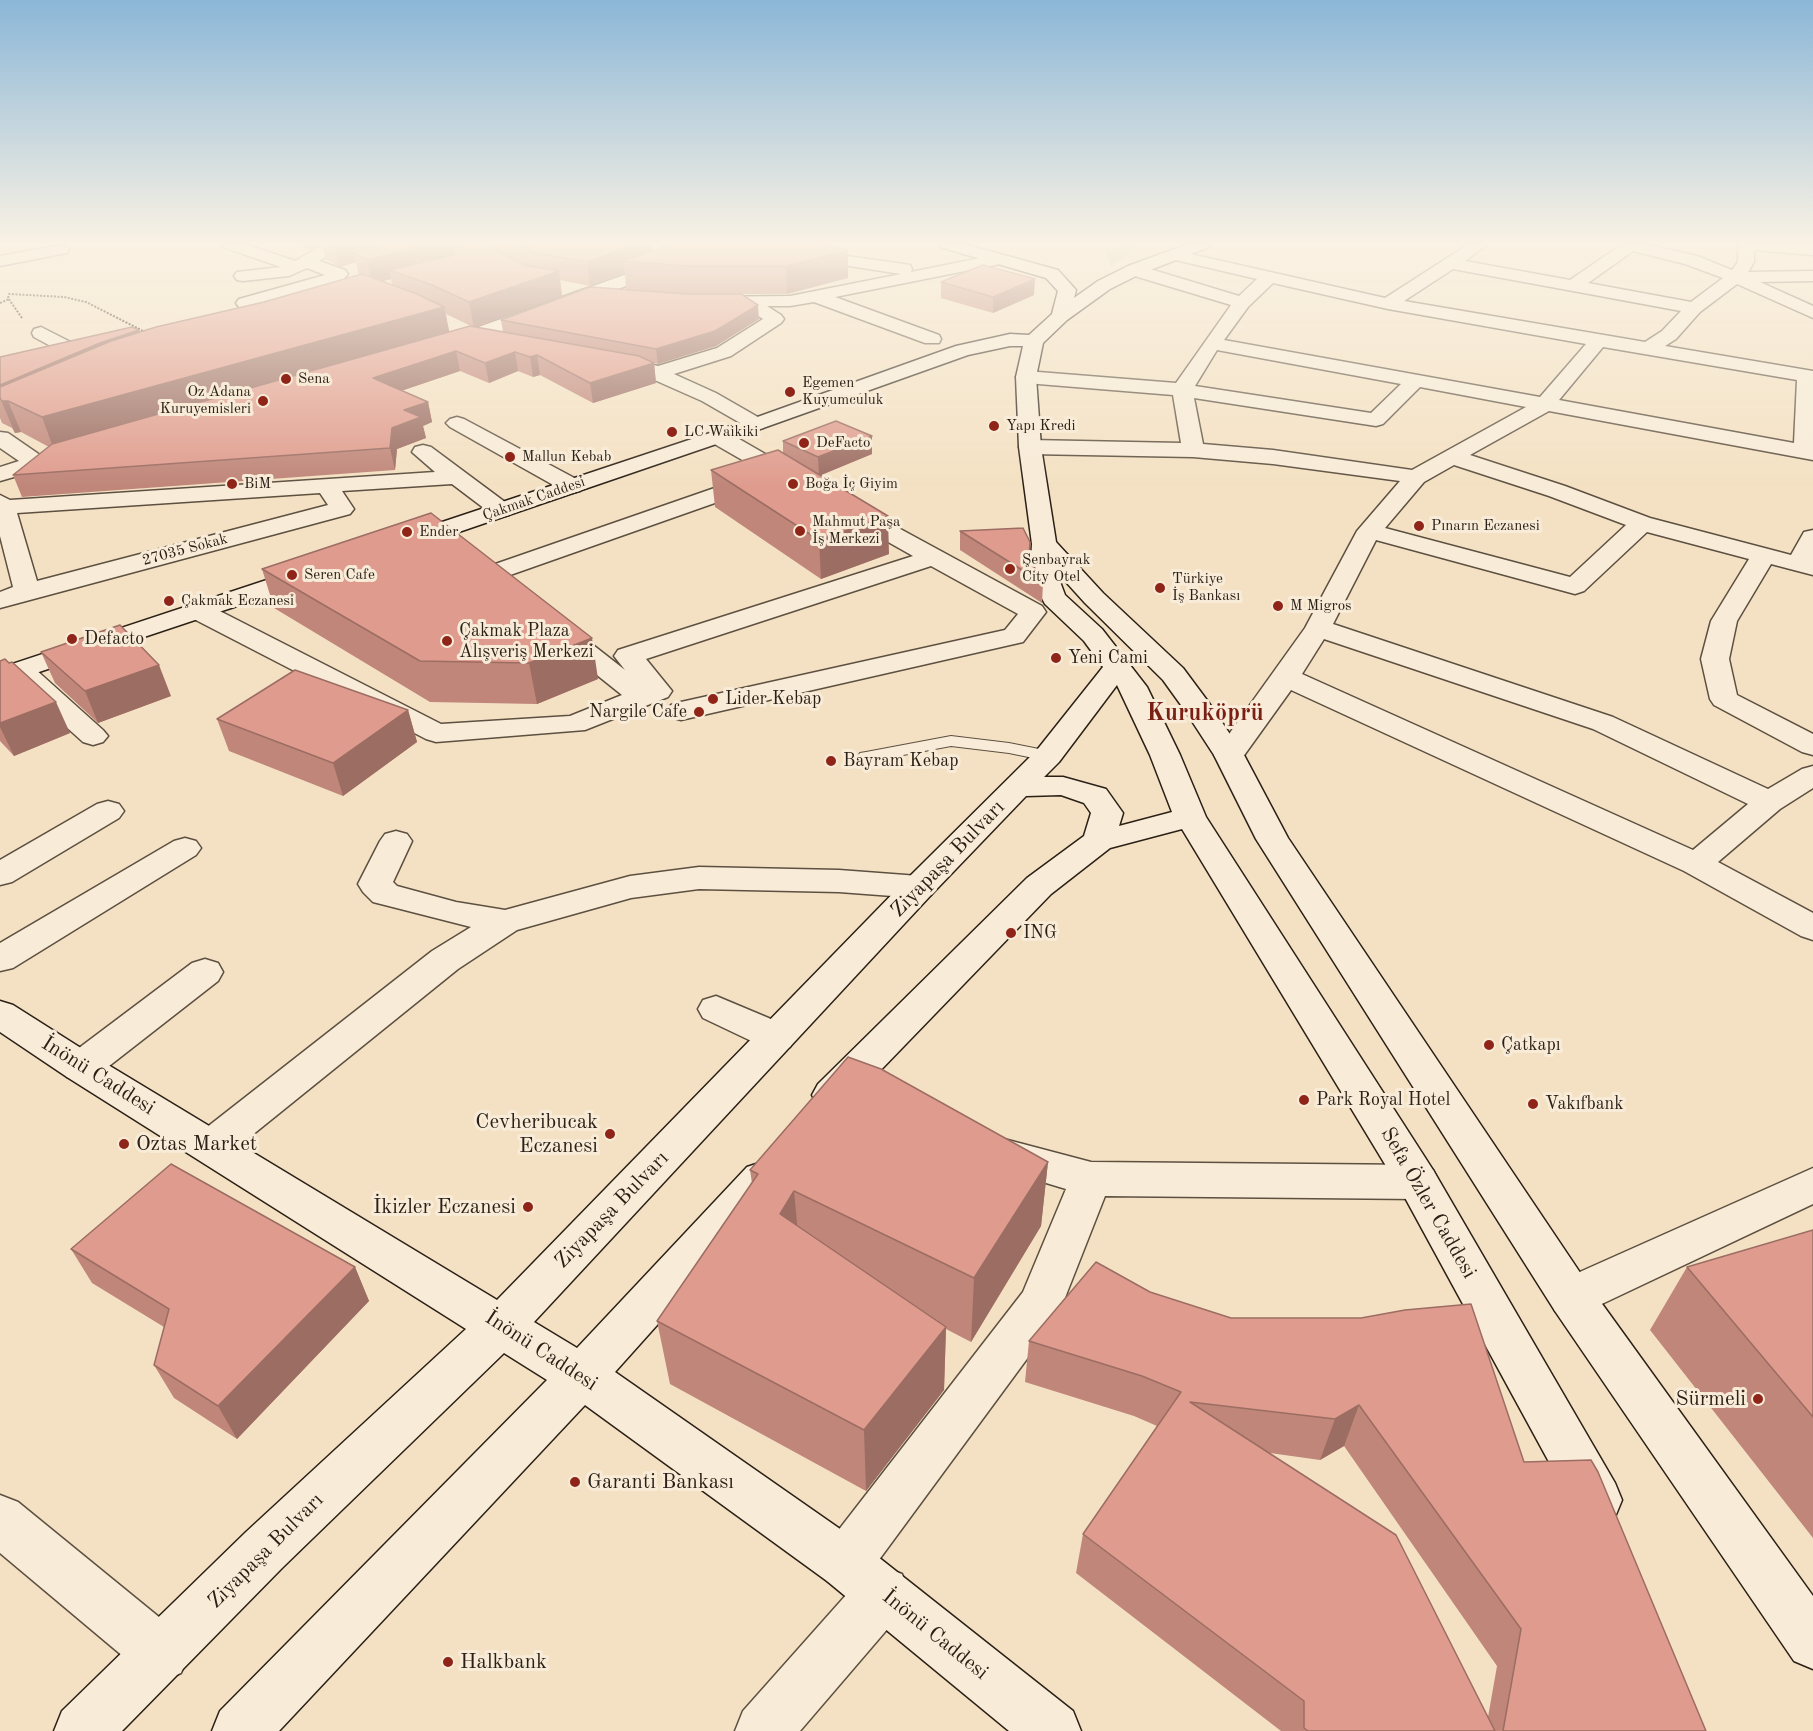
<!DOCTYPE html>
<html>
<head>
<meta charset="utf-8">
<style>
	body { margin:0 }
	canvas { display:block; background:#f4e1c3 }
</style>
</head>
<body>
<canvas width="1813" height="1731"></canvas>
<script>
const ctx = document.querySelector('canvas').getContext('2d');
ctx.lineJoin = 'round';
function fillPath(path, color) {
  ctx.fillStyle = color;
  ctx.fill(path, 'evenodd');
}
function poly(rows) {
  const path = new Path2D();
  for (const r of rows) {
    path.moveTo(r[0], r[1]);
    for (let i = 2; i < r.length; i += 2) path.lineTo(r[i], r[i + 1]);
  }
  return path;
}
function stroke(path, color, width, dash) {
  ctx.strokeStyle = color;
  ctx.lineWidth = width;
  ctx.lineCap = dash ? 'butt' : 'round';
  ctx.setLineDash(dash || []);
  ctx.stroke(path);
}
function write(font, color, halo, rows, align = 'center') {
  ctx.font = font + ' "Old Standard TT",serif';
  ctx.lineWidth = 6;
  ctx.setLineDash([]);
  ctx.textBaseline = 'middle';
  ctx.strokeStyle = halo;
  ctx.fillStyle = color;
  for (const [text, x, y, turn = 0] of rows) {
    ctx.save();
    ctx.translate(x, y);
    ctx.rotate((+turn || 0) * Math.PI / 180);
    ctx.textAlign = isNaN(turn) ? turn : align;
    if (halo) ctx.strokeText(text, 0, 0);
    ctx.fillText(text, 0, 0);
    ctx.restore();
  }
}
fillPath(poly([
	[1132,245,1131,253,1111,266,1103,249]
]), '#b9c396');
const lane = poly([
	[951,736,1009,743,1054,752,1057,756,1054,760,1048,761,1009,753,951,746,866,762,860,761,857,757,860,753,866,752,951,736]
]);
const street = poly([
	[221,244,245,244,295,261,325,244,345,244,319,261,345,270,348,274,342,281,245,308,239,307,236,303,239,299,325,275,307,268,289,276,243,281,237,280,234,276,237,272,281,267,223,247,221,244],
	[711,244,735,244,733,247,456,348,442,348,440,344,442,340,711,244],
	[1469,244,1488,244,1465,261,1570,280,1618,247,1616,244,1645,244,1697,256,1732,270,1738,262,1738,244,1813,245,1813,255,1754,250,1754,262,1748,272,1813,271,1813,281,1760,282,1813,306,1813,318,1737,284,1700,312,1676,339,1665,346,1813,371,1813,460,1549,411,1470,455,1565,486,1650,518,1791,555,1804,532,1813,530,1813,575,1771,564,1737,621,1729,659,1737,695,1813,734,1813,755,1802,752,1714,705,1710,699,1701,659,1711,621,1749,559,1647,532,1584,591,1575,594,1376,540,1333,624,1613,717,1768,789,1802,769,1813,766,1813,788,1780,809,1718,862,1813,913,1813,940,1801,936,1684,871,1291,690,1240,761,1229,764,1218,761,1214,755,1305,628,1357,531,1400,481,1273,464,1193,457,1030,454,1022,452,1019,447,1022,442,1030,440,1181,443,1173,395,1026,383,1019,381,1016,377,1019,373,1026,371,1176,383,1231,305,1128,274,1126,270,1128,266,1140,266,1239,296,1257,279,1167,258,1165,255,1173,250,1385,298,1469,244],
	[1633,251,1685,264,1723,278,1691,302,1588,283,1633,251],
	[1453,269,1573,291,1681,311,1662,331,1645,342,1404,301,1453,269],
	[1273,283,1388,309,1586,344,1540,397,1224,340,1248,307,1273,283],
	[1603,347,1797,380,1794,443,1559,400,1603,347],
	[1217,350,1401,384,1371,413,1195,386,1217,350],
	[1420,387,1526,407,1412,470,1273,450,1203,444,1194,398,1376,426,1383,424,1420,387],
	[1454,465,1549,496,1626,525,1570,577,1385,528,1424,482,1454,465],
	[1324,639,1593,729,1748,804,1693,850,1302,674,1324,639],
	[61,245,67,247,69,250,67,253,0,266,0,256,61,245],
	[803,250,904,264,910,265,912,269,911,272,1000,254,1008,259,1000,264,835,297,939,335,941,339,939,343,925,343,814,302,790,306,767,306,781,315,784,319,781,323,731,356,674,374,716,393,763,420,767,424,763,428,756,430,749,428,702,401,641,374,604,366,601,362,604,358,611,356,658,366,717,348,763,319,743,306,703,305,700,301,703,297,790,296,901,274,797,258,795,255,803,250],
	[41,327,96,355,108,358,111,362,108,366,101,368,82,363,34,337,32,333,34,329,41,327],
	[457,417,464,419,580,481,583,486,580,491,572,493,564,491,450,427,446,423,450,419,457,417],
	[719,431,727,432,800,474,803,479,800,484,792,486,784,484,711,442,708,437,711,432,719,431],
	[0,432,8,433,40,455,65,448,73,450,76,455,73,460,0,481,0,467,19,461,0,448,0,432],
	[423,445,431,447,509,505,513,510,509,515,501,517,493,515,452,484,342,491,354,509,350,514,0,608,0,592,13,587,0,536,0,495,10,500,435,472,412,452,415,447,423,445],
	[320,493,328,505,37,581,17,513,320,493],
	[755,474,763,476,766,481,763,486,496,580,487,583,478,580,474,575,478,570,755,474],
	[850,504,858,506,1042,606,1046,612,1023,642,681,720,671,717,667,711,671,705,681,702,1005,630,1018,614,931,566,646,659,672,691,668,697,585,730,436,742,426,739,190,617,186,611,190,605,199,603,208,605,441,724,570,716,622,695,552,639,548,633,552,627,561,625,570,627,625,670,614,656,618,650,913,556,842,516,838,511,842,506,850,504],
	[24,666,34,668,103,730,108,736,103,742,93,745,83,742,14,680,10,674,14,668,24,666],
	[108,801,119,804,124,811,119,818,12,882,0,885,0,860,97,804,108,801],
	[396,831,407,834,412,841,393,882,397,886,456,902,505,910,630,876,699,867,839,870,919,876,931,879,936,887,931,895,919,898,839,892,699,889,631,898,517,930,458,969,225,1157,211,1162,197,1157,191,1146,197,1135,432,951,471,927,373,902,363,892,358,884,380,841,385,834,396,831],
	[185,838,196,841,201,848,196,855,13,968,0,971,0,943,174,841,185,838],
	[205,959,218,963,223,972,218,981,95,1077,81,1081,67,1077,62,1067,67,1057,192,963,205,959],
	[716,996,790,1027,796,1037,790,1047,777,1051,764,1047,703,1018,698,1009,703,1000,716,996],
	[1004,1139,1091,1162,1418,1165,1433,1170,1439,1182,1433,1194,1418,1199,1105,1196,1057,1318,870,1572,883,1567,902,1574,909,1593,902,1612,800,1731,735,1731,743,1711,855,1585,845,1589,827,1581,819,1563,827,1545,1023,1292,1066,1189,990,1166,984,1155,990,1144,1004,1139],
	[1813,1168,1813,1204,1587,1311,1571,1316,1555,1311,1549,1297,1555,1283,1813,1168],
	[0,1495,18,1502,181,1635,189,1654,181,1673,162,1681,143,1673,0,1553,0,1495]
]);
const secondary = poly([
	[938,244,964,244,1058,270,1076,290,1074,298,1098,281,1128,266,1188,244,1211,244,1209,247,1140,274,1110,289,1067,320,1043,343,1036,377,1041,447,1056,542,1103,593,1183,668,1209,703,1244,755,1288,838,1587,1283,1813,1596,1813,1669,1794,1661,1555,1311,1256,839,1214,755,1186,712,1163,680,1085,603,1056,571,1065,595,1102,629,1147,687,1180,755,1206,817,1433,1170,1615,1483,1622,1500,1615,1517,1597,1525,1579,1517,1403,1194,1182,829,1110,848,1051,894,846,1106,832,1110,818,1106,812,1095,818,1084,1027,878,1084,836,1091,813,1084,803,1061,795,1026,796,931,895,534,1322,577,1348,747,1167,762,1162,777,1167,783,1179,777,1191,615,1372,863,1545,1073,1711,1081,1731,1009,1731,827,1581,585,1405,279,1731,212,1731,220,1711,547,1380,504,1353,282,1568,122,1731,54,1731,62,1711,246,1532,466,1329,67,1077,0,1032,0,1001,13,1005,95,1057,497,1300,907,879,1037,750,1103,667,1084,641,1045,604,1030,576,1032,544,1019,447,1016,377,1023,346,1010,346,968,355,763,428,415,547,406,549,397,547,394,542,397,537,749,420,956,346,1010,334,1029,335,1052,314,1058,291,1046,278,940,247,938,244],
	[1117,685,1150,755,1172,812,1119,826,1123,813,1106,789,1063,777,1044,777,1059,762,1117,685],
	[309,566,318,569,322,574,318,579,0,685,0,668,309,566]
]);
stroke(lane, '#5d5041', 2);
stroke(street, '#5d5041', 3);
stroke(secondary, '#2b2016', 3);
stroke(poly([
	[0,303,9,299],
	[22,318,8,298,9,294,64,297,86,302,145,332]
]), '#2b2016', 2, [2, 1.5]);
fillPath(lane, '#f8ecd8');
fillPath(street, '#f8ecd8');
fillPath(secondary, '#f8ecd8');
fillPath(poly([
	[298,244,321,244,309,250],
	[322,244,380,244,381,245,384,244,484,244,490,247,487,244,652,244,653,251,833,244,833,247,848,250,848,278,787,294,689,294,626,289,625,273,590,286,560,280,562,296,476,327,503,332,501,320,759,319,716,346,658,364,654,363,656,383,593,403,540,375,533,377,518,371,489,383,460,371,401,391,428,402,432,422,423,426,426,438,397,449,395,470,22,497,13,475,49,447,21,432,15,433,12,428,2,423,0,418,0,357,139,330,140,332,264,302,359,275,356,262,340,267,326,259],
	[391,279,392,285,382,281],
	[446,314,471,326,449,332],
	[941,282,1034,295,993,313,941,298],
	[783,441,872,454,820,475,889,554,821,579,715,507,711,470,783,453],
	[960,531,1029,557,1043,583,1042,603,960,550],
	[262,569,598,679,537,704,430,702,274,608],
	[41,652,171,696,98,723,55,683],
	[0,661,70,733,14,756,0,741],
	[408,710,417,742,343,796,229,751,217,719],
	[1048,1162,1041,1226,971,1342,946,1329,944,1390,866,1491,670,1384,657,1321,752,1183,750,1170],
	[1813,1230,1813,1538,1650,1330,1687,1267],
	[71,1249,355,1267,369,1301,237,1439,174,1398,154,1365,164,1327,92,1283],
	[1150,1292,1524,1462,1706,1731,1281,1731,1076,1573,1083,1534,1157,1426,1134,1416,1025,1382,1029,1341],
	[1344,1446,1497,1666,1488,1717,1270,1453,1320,1460]
]), '#c0867a');
fillPath(poly([
	[308,244,321,244,309,250],
	[335,244,380,244,383,255,354,253,356,262,340,267],
	[447,244,454,244,458,267,389,270,391,279,372,284,367,260,418,247],
	[637,244,652,244,654,262,623,261,625,273,590,286,587,262],
	[822,244,833,244,833,254,848,250,848,278,787,294,786,266],
	[559,271,562,296,474,328,469,302],
	[1035,279,1034,295,993,313,993,297],
	[758,305,759,319,716,346,658,364,656,349],
	[444,307,450,335,54,450,42,417],
	[139,330,144,346,8,401,21,432,15,433,0,398,0,385,100,343],
	[456,351,460,371,377,399,373,378],
	[515,352,518,371,489,383,485,363],
	[537,355,540,375,533,377,530,357],
	[654,363,656,383,593,403,590,383],
	[428,402,432,422,423,426,426,438,397,449,395,470,390,448,392,428,404,410],
	[872,436,872,454,819,476,818,457],
	[888,516,889,554,821,579,819,540],
	[592,638,598,679,537,704,529,663],
	[159,665,171,696,98,723,85,691],
	[56,702,70,733,14,756,0,727,0,723],
	[408,710,417,742,343,796,333,763],
	[1048,1162,1041,1226,971,1342,974,1278],
	[794,1191,800,1255,780,1214],
	[355,1267,369,1301,237,1439,218,1406],
	[946,1327,944,1390,866,1491,864,1430],
	[1359,1405,1344,1446,1320,1460,1335,1419]
]), '#9c6d63');
const building = poly([
	[384,244,447,244,418,247,367,260,354,253,384,244],
	[454,244,484,244,524,265,559,271,469,302,432,285,389,270,454,255,458,248,454,244],
	[520,244,637,244,587,262,537,253,520,244],
	[672,244,822,244,848,250,786,266,686,266,623,261,672,244],
	[983,265,1035,279,993,297,941,282,983,265],
	[362,274,417,294,444,307,42,417,8,401,2,401,0,398,0,387,111,341,156,327,264,302,362,274],
	[590,287,688,294,741,294,758,305,715,331,656,349,501,320,590,287],
	[470,326,639,356,654,363,590,383,537,355,530,357,515,352,485,363,456,351,373,378,428,402,404,410,421,417,392,428,390,448,13,475,52,444,470,326],
	[132,327,139,330,100,343,0,385,0,357,132,327],
	[836,421,872,436,818,457,783,441,836,421],
	[778,450,888,516,819,540,711,470,778,450],
	[431,513,592,638,529,663,420,661,262,569,431,513],
	[1023,528,1030,542,1029,557,1043,583,960,531,1023,528],
	[120,625,159,665,85,691,41,652,120,625],
	[5,659,9,663,12,662,56,702,0,723,0,661,5,659],
	[295,670,408,710,333,763,217,719,295,670],
	[848,1057,881,1069,1048,1162,974,1278,794,1191,780,1214,946,1327,864,1430,657,1321,758,1174,750,1170,848,1057],
	[171,1164,355,1267,218,1406,154,1365,169,1309,71,1249,171,1164],
	[1813,1230,1813,1417,1687,1267,1813,1230],
	[1096,1262,1150,1292,1231,1318,1361,1318,1405,1310,1471,1304,1524,1462,1591,1460,1598,1472,1706,1731,1503,1731,1521,1629,1359,1405,1335,1419,1190,1402,1396,1535,1495,1731,1308,1731,1304,1728,1304,1701,1083,1534,1181,1392,1142,1376,1029,1341,1096,1262]
]);
fillPath(building, '#df9c8e');
stroke(building, '#9c6d63', 1.5);
const sky = ctx.createLinearGradient(0, 0, 0, 486);
sky.addColorStop(0, '#8bb7d7');
sky.addColorStop(0.5, '#faf2e4');
sky.addColorStop(1, '#faf2e400');
ctx.fillStyle = sky;
ctx.fillRect(0, 0, 1813, 486);
for (const [x, y, r, color] of [
	[286,379,6,"#8f2418"],
	[790,392,6,"#8f2418"],
	[263,401,6,"#8f2418"],
	[994,426,6,"#8f2418"],
	[672,432,6,"#8f2418"],
	[804,443,6,"#8f2418"],
	[510,457,6,"#8f2418"],
	[232,484,6,"#8f2418"],
	[793,484,6,"#8f2418"],
	[1419,526,6,"#8f2418"],
	[800,531,6,"#8f2418"],
	[407,532,6,"#8f2418"],
	[1010,569,6,"#8f2418"],
	[292,575,6,"#8f2418"],
	[1160,588,6,"#8f2418"],
	[169,601,6,"#8f2418"],
	[1278,606,6,"#8f2418"],
	[72,639,6,"#8f2418"],
	[447,641,6,"#8f2418"],
	[1056,658,6,"#8f2418"],
	[713,699,6,"#8f2418"],
	[699,712,6,"#8f2418"],
	[831,761,6,"#8f2418"],
	[1011,933,6,"#8f2418"],
	[1489,1045,6,"#8f2418"],
	[1304,1100,6,"#8f2418"],
	[1533,1104,6,"#8f2418"],
	[610,1134,6,"#8f2418"],
	[124,1144,6,"#8f2418"],
	[528,1207,6,"#8f2418"],
	[1758,1399,6,"#8f2418"],
	[575,1482,6,"#8f2418"],
	[448,1662,6,"#8f2418"]
]) {
  const dot = new Path2D();
  dot.arc(x, y, r, 0, 2 * Math.PI);
  ctx.fillStyle = color;
  ctx.fill(dot);
  stroke(dot, '#f8ecd8', 2);
}
write('15px', '#2b2016', '#f8ecd8', [
	["Sena",298,379],
	["Egemen",802,383],
	["Kuyumculuk",802,400],
	["Oz Adana",251,392,"right"],
	["Kuruyemisleri",251,409,"right"],
	["Yapı Kredi",1006,426],
	["LC Waikiki",684,432],
	["DeFacto",816,443],
	["Mallun Kebab",522,457],
	["BiM",244,484],
	["Boğa İç Giyim",805,484],
	["Mahmut Paşa",812,522],
	["İş Merkezi",812,539],
	["Pınarın Eczanesi",1431,526],
	["Ender",419,532],
	["Şenbayrak",1022,560],
	["City Otel",1022,577],
	["Seren Cafe",304,575],
	["Türkiye",1172,579],
	["İş Bankası",1172,596],
	["Çakmak Eczanesi",181,601],
	["M Migros",1290,606]
], 'left');
write('15px', '#2b2016', '#f8ecd8', [
	["Çakmak Caddesi",534,499,-19],
	["27035 Sokak",185,550,-15]
]);
write('18px', '#2b2016', '#f8ecd8', [
	["Çakmak Plaza",459,631],
	["Alışveriş Merkezi",459,652],
	["Defacto",84,639],
	["Yeni Cami",1068,658],
	["Lider Kebap",725,699],
	["Nargile Cafe",687,712,"right"],
	["Bayram Kebap",843,761],
	["ING",1023,933],
	["Çatkapı",1501,1045],
	["Park Royal Hotel",1316,1100],
	["Vakıfbank",1545,1104]
], 'left');
write('21px', '#2b2016', '#f8ecd8', [
	["Ziyapaşa Bulvarı",948,859,-46],
	["İnönü Caddesi",98,1076,32],
	["Sefa Özler Caddesi",1428,1203,60],
	["Ziyapaşa Bulvarı",612,1210,-46],
	["İnönü Caddesi",541,1351,33],
	["Ziyapaşa Bulvarı",266,1551,-45],
	["İnönü Caddesi",935,1635,39]
]);
write('21px', '#2b2016', '#f8ecd8', [
	["Cevheribucak",598,1122],
	["Eczanesi",598,1146],
	["Oztas Market",136,1144,"left"],
	["İkizler Eczanesi",516,1207],
	["Sürmeli",1746,1399],
	["Garanti Bankası",587,1482,"left"],
	["Halkbank",460,1662,"left"]
], 'right');
write('bold 24px', '#7a1f14', '#f8ecd8', [
	["Kuruköprü",1205,714]
]);
</script>
</body>
</html>
